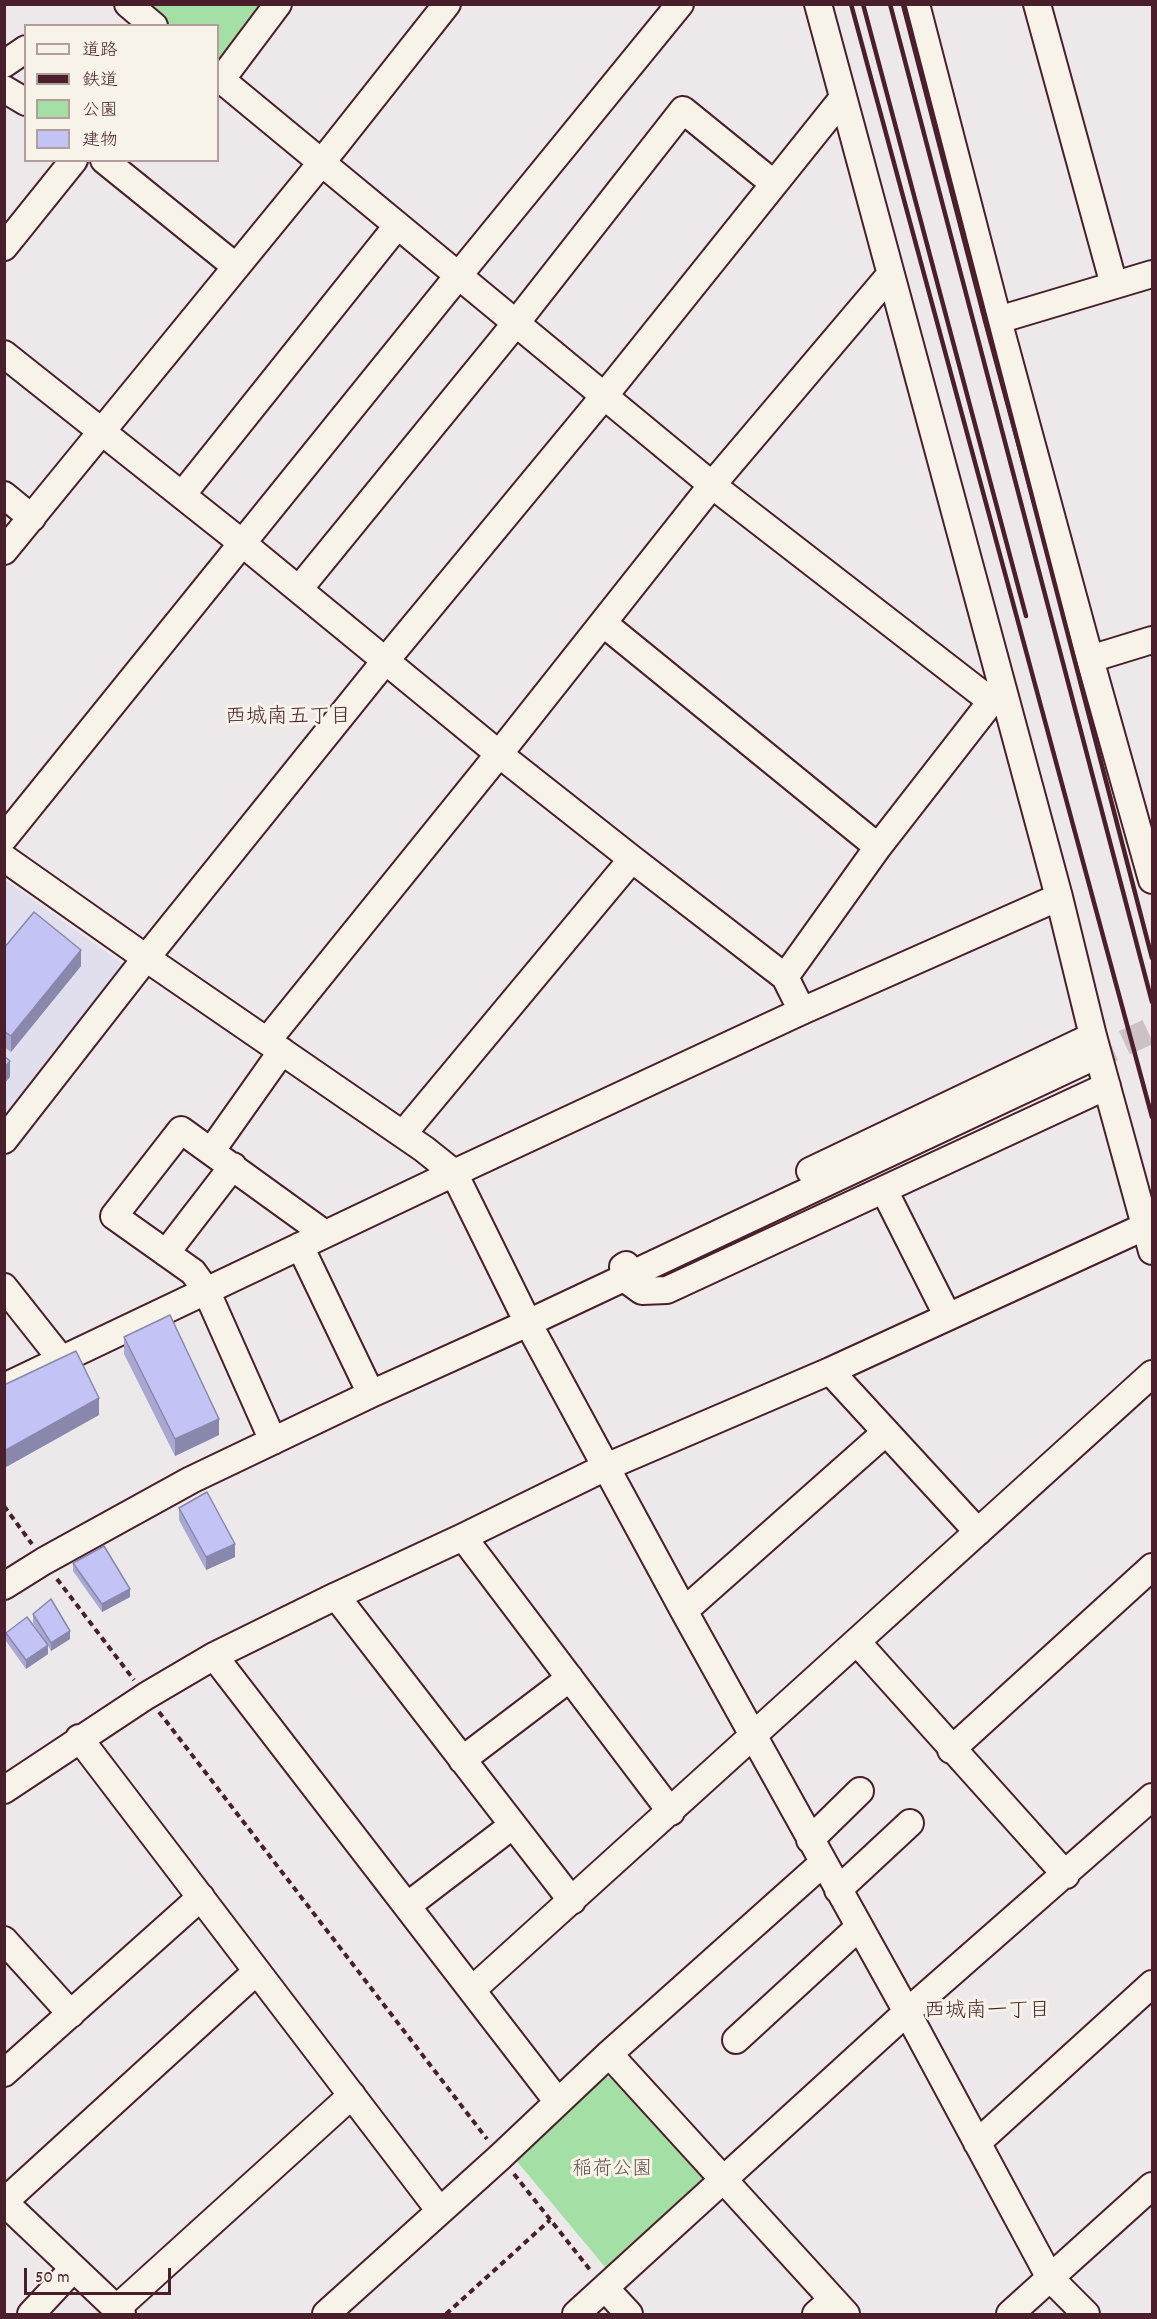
<!DOCTYPE html>
<html>
<head>
<meta charset="utf-8">
<style>
	body { margin:0 }
	#map { position:relative; width:1157px; height:2319px; overflow:hidden; background:#ede9eb; font-family:Dekko,"Klee One",sans-serif }
	canvas { display:block }
	.frame { position:absolute; inset:0; border:6px solid #4a1f2b; pointer-events:none }
	.legend { position:absolute; left:24px; top:24px; width:195px; height:138px; box-sizing:border-box; background:#f7f3e8; border:2px solid #b29e9c; margin:0; padding:8px 10px; list-style:none; font-size:18px; color:#4a1f2b }
	.legend li { display:flex; align-items:center; gap:12px; height:30px }
	.legend b { width:30px; border:2px solid #b29e9c }
	.scale { position:absolute; left:24px; top:2268px; width:147px; height:27px; box-sizing:border-box; border:3px solid #4a1f2b; border-top:0; padding-left:8px; font-size:18px; line-height:21px; white-space:nowrap; color:#4a1f2b; -webkit-text-stroke:4px #f7f3e8; paint-order:stroke }
</style>
</head>
<body>
<div id="map">
<canvas width="1157" height="2319"></canvas>
<div class="frame"></div>
<ul class="legend">
<li><b style="height:8px;background:#f7f3e8"></b>道路</li>
<li><b style="height:8px;background:#4a1f2b"></b>鉄道</li>
<li><b style="height:16px;background:#a4dfa5"></b>公園</li>
<li><b style="height:16px;background:#c4c3f5"></b>建物</li>
</ul>
<div class="scale">50 m</div>
</div>
<script>
const ctx = document.querySelector('canvas').getContext('2d');
ctx.lineJoin = 'round';
function fillPath(path, color) {
  ctx.fillStyle = color;
  ctx.fill(path, 'evenodd');
}
function poly(rows) {
  const path = new Path2D();
  for (const r of rows) {
    path.moveTo(r[0], r[1]);
    for (let i = 2; i < r.length; i += 2) path.lineTo(r[i], r[i + 1]);
  }
  return path;
}
function stroke(path, color, width, dash) {
  ctx.strokeStyle = color;
  ctx.lineWidth = width;
  ctx.lineCap = dash ? 'butt' : 'round';
  ctx.setLineDash(dash || []);
  ctx.stroke(path);
}
function write(font, color, halo, rows, align = 'center') {
  ctx.font = font + ' Dekko,"Klee One",sans-serif';
  ctx.lineWidth = 6;
  ctx.setLineDash([]);
  ctx.textBaseline = 'middle';
  ctx.strokeStyle = halo;
  ctx.fillStyle = color;
  for (const [text, x, y, turn = 0] of rows) {
    ctx.save();
    ctx.translate(x, y);
    ctx.rotate((+turn || 0) * Math.PI / 180);
    ctx.textAlign = isNaN(turn) ? turn : align;
    if (halo) ctx.strokeText(text, 0, 0);
    ctx.fillText(text, 0, 0);
    ctx.restore();
  }
}
fillPath(poly([
	[5,880,127,967,5,1129]
]), '#e1deee');
fillPath(poly([
	[137,5,272,5,218,70,218,26,163,25],
	[604,2077,621,2078,706,2176,701,2187,610,2273,515,2159]
]), '#a4dfa5');
stroke(poly([
	[1089,1059,1152,1030]
]), '#ccc1c5', 26, [26, 13]);
const minor = poly([
	[128,4,154,26],
	[818,4,1059,897],
	[916,4,998,320,1090,659,1152,880],
	[1037,4,1114,285],
	[4,64,26,49],
	[218,77,712,485,991,701],
	[221,80,278,4],
	[4,89,26,102],
	[104,160,235,266],
	[4,247,74,160],
	[998,320,1152,274],
	[4,354,242,543,499,754,632,859,785,977,802,1011],
	[4,495,32,518],
	[182,495,397,226],
	[4,551,322,162,447,4],
	[299,589,516,323,683,110,773,183],
	[603,623,878,847],
	[1090,659,1152,640],
	[4,838,458,276,680,4],
	[4,858,146,958,424,1149,454,1173,528,1323,684,1611,907,2012,1050,2278,1086,2314],
	[785,977,878,847,1001,689],
	[267,1041,499,754,712,485,890,275],
	[403,1134,632,859],
	[4,1140,146,958,386,660,605,395,843,98],
	[212,1150,282,1051],
	[810,1171,1093,1036],
	[884,1190,948,1317],
	[300,1246,371,1394],
	[166,1253,233,1166],
	[626,1265,623,1267,624,1278,642,1291,667,1290,1107,1086],
	[4,1287,61,1359],
	[830,1371,978,1532],
	[4,1387,454,1173,802,1011,1059,897,1093,1036,1152,1251],
	[273,1441,206,1290,193,1272,114,1216,181,1130,325,1234],
	[463,1537,671,1812],
	[4,1586,44,1561,191,1480,371,1394,528,1323,1089,1059],
	[336,1596,572,1901],
	[684,1611,886,1432],
	[857,1642,1066,1875],
	[214,1656,558,2102],
	[79,1738,440,2211],
	[951,1750,1152,1567],
	[462,1760,570,1678],
	[4,1790,146,1696,214,1656,336,1596,463,1537,606,1467,830,1371,1146,1226],
	[810,1840,860,1791],
	[838,1890,910,1823],
	[407,1906,513,1825],
	[4,1940,71,2014],
	[472,1990,1152,1374],
	[736,2040,859,1927],
	[609,2054,846,2314],
	[4,2073,201,1897],
	[977,2143,1152,1984],
	[605,2288,629,2314],
	[116,2309,352,2095],
	[31,2314,73,2269],
	[122,2314,4,2202,257,1971],
	[326,2314,500,2157,609,2054,823,1863],
	[576,2314,907,2012,1152,1797],
	[816,2314,832,2300],
	[1010,2314,1152,2186]
]);
stroke(minor, '#4a1f2b', 30);
stroke(poly([
	[4,1506,32,1544],
	[57,1579,134,1680],
	[159,1712,487,2139],
	[514,2174,591,2271],
	[446,2314,550,2220]
]), '#4a1f2b', 4, [6, 4.5]);
stroke(minor, '#f7f3e8', 26);
stroke(poly([
	[851,4,1152,1117],
	[863,4,1026,616],
	[890,4,1152,1002],
	[904,4,1152,958]
]), '#4a1f2b', 4.5);
fillPath(poly([
	[4,948,81,966,11,1052,4,1047],
	[124,1337,219,1435,175,1456,124,1354],
	[4,1385,99,1415,6,1467,4,1464],
	[179,1508,235,1557,206,1570,179,1520],
	[73,1563,130,1597,102,1612,73,1571],
	[33,1614,70,1639,51,1651,48,1646,48,1654,26,1669,6,1641,6,1633,47,1644,33,1623]
]), '#a9a8d3');
fillPath(poly([
	[81,950,81,966,11,1052,11,1036],
	[10,1061,10,1077,4,1084,4,1068],
	[99,1398,99,1415,6,1467,6,1450],
	[219,1419,219,1435,175,1456,175,1439],
	[235,1544,235,1557,206,1570,206,1557],
	[130,1589,130,1597,102,1612,102,1604],
	[70,1631,70,1639,51,1651,51,1643],
	[48,1645,48,1654,26,1669,26,1660]
]), '#8988ac');
const building = poly([
	[34,912,81,950,11,1036,4,1031,4,948,34,912],
	[4,1056,10,1061,4,1068,4,1056],
	[170,1315,219,1419,175,1439,124,1337,170,1315],
	[76,1351,99,1398,6,1450,4,1447,4,1385,76,1351],
	[207,1492,235,1544,206,1557,179,1508,207,1492],
	[104,1546,130,1589,102,1604,73,1563,104,1546],
	[51,1599,70,1631,51,1643,33,1614,51,1599],
	[27,1617,48,1645,26,1660,6,1633,27,1617]
]);
fillPath(building, '#c4c3f5');
stroke(building, '#8988ac', 1.5);
write('20px', '#604f4a', '#f7f3e8', [
	["稲荷公園",612,2171]
]);
write('21px', '#4a1f2b', '#f7f3e8', [
	["西城南五丁目",288,719],
	["西城南一丁目",987,2013]
]);
</script>
</body>
</html>
